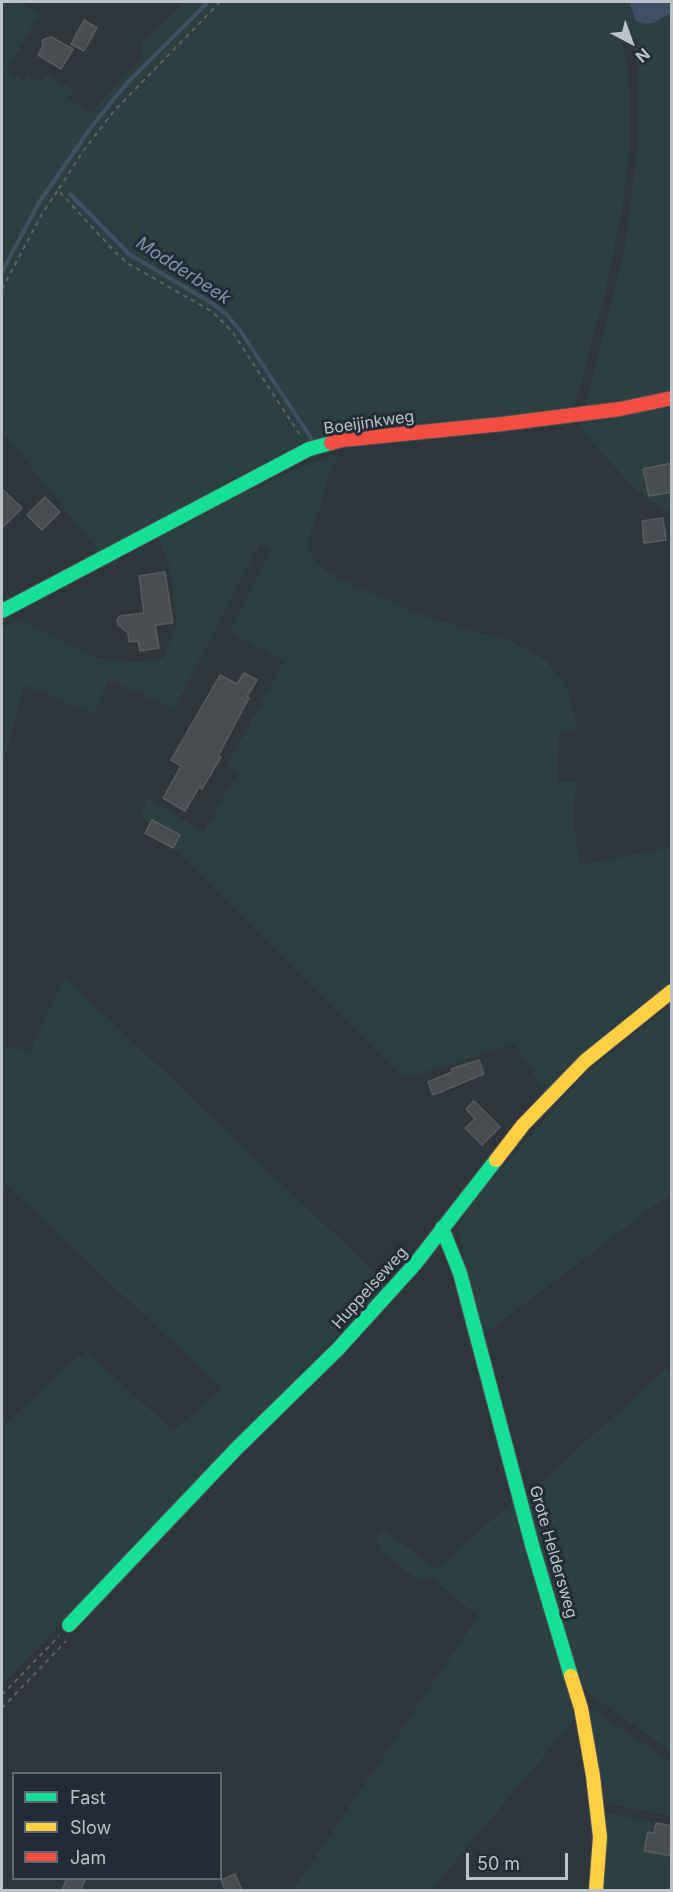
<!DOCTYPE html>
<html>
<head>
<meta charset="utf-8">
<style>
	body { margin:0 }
	#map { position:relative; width:673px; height:1892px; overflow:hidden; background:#2e353b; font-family:Inter,sans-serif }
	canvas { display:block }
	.frame { position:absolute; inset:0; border:3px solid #bac2ca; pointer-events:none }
	.legend { position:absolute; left:12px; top:1772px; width:210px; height:108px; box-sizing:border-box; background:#222c36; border:2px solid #5f6871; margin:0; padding:8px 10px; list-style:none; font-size:18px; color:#bac2ca }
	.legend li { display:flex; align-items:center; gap:12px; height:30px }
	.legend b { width:30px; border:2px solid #5f6871 }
	.north { position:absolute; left:601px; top:12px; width:60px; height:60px; -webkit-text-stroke:4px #222c36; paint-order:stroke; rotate:139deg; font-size:16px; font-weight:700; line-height:24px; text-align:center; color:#bac2ca }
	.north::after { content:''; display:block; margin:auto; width:21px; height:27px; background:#bac2ca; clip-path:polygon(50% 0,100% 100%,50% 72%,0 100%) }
	.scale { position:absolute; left:466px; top:1853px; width:102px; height:27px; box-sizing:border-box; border:3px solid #bac2ca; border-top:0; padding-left:8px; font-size:18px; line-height:21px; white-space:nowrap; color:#bac2ca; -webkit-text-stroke:4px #222c36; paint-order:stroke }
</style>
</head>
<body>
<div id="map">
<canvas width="673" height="1892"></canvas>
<div class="frame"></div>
<ul class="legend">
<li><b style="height:8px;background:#16e098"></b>Fast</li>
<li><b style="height:8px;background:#ffcf43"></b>Slow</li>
<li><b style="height:8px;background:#f24e42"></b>Jam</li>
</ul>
<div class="north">N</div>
<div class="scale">50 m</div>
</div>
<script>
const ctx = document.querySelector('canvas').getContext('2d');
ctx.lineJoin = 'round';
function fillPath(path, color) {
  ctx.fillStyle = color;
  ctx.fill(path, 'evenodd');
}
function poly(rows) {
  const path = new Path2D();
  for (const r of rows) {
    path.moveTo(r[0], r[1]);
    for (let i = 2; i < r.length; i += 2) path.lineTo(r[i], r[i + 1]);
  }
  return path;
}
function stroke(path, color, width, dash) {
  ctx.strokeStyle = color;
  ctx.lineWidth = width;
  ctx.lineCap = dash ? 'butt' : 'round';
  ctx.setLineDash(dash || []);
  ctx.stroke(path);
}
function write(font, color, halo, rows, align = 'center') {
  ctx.font = font + ' Inter,sans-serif';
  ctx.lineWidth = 6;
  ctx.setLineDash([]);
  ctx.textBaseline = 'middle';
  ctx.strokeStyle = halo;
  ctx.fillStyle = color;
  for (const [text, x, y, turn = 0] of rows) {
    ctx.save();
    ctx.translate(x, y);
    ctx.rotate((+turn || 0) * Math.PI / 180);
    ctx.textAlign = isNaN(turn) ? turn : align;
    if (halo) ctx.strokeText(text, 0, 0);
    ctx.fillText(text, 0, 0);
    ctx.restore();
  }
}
fillPath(poly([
	[2,2,20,2,40,13,7,71,24,81,28,75,39,81,48,76,73,89,68,99,91,113,142,56,141,44,184,2,629,2,630,8,654,23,671,13,671,392,584,410,625,247,637,151,637,38,622,45,627,63,629,91,629,151,623,202,606,290,573,411,337,430,300,444,99,552,2,431],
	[671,407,671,513,651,502,635,488,590,441,580,424],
	[339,454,328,476,322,501,307,543,313,559,329,573,420,615,513,642,545,660,562,680,571,699,578,730,559,733,558,782,576,782,573,818,580,865,671,847,671,986,545,1092,515,1044,404,1078,140,815,148,798,204,832,238,772,227,766,284,661,230,632,270,551,260,543,174,709,109,680,93,714,24,685,2,767,2,627,20,620,97,658,137,662,163,658,177,625,170,567,158,538,227,501,275,479,324,458],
	[65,977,387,1284,2,1685,2,1427,69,1364,87,1351,173,1431,221,1388,2,1181,2,1054,4,1046,30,1051],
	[671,1005,671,1193,481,1337,457,1226,478,1196,576,1083,593,1067],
	[665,1369,671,1374,671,1751,596,1699,582,1687,524,1498],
	[512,1502,576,1718,431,1890,293,1890,478,1616,429,1576,421,1582,380,1551,376,1542,382,1529,437,1569],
	[585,1704,671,1762,671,1816,615,1805,602,1800],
	[605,1812,671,1826,671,1890,602,1890]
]), '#2c4041');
fillPath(poly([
	[629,2,671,2,671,13,654,23,644,24,636,21]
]), '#3f5164');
stroke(poly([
	[70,194,129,254,213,304,226,314,239,329,311,438],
	[2,272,38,204,92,126,128,82,208,2]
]), '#3f5164', 4);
const building = poly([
	[84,20,97,28,84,51,71,44,84,20],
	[51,37,73,49,61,69,38,55,43,46,42,40,51,37],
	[672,463,672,492,649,496,643,469,672,463],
	[2,489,22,508,2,528,2,489],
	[45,497,60,512,42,530,27,515,45,497],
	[663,518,666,540,644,543,642,521,663,518],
	[165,572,173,623,155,625,159,648,140,651,138,641,129,642,128,633,118,625,117,620,120,616,144,613,139,576,165,572],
	[244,673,257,680,247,696,249,698,240,715,218,756,221,757,202,789,199,787,185,811,163,798,181,766,171,760,220,675,237,684,244,673],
	[152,820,180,835,173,848,145,833,152,820],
	[479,1060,484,1074,433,1095,428,1082,452,1072,451,1069,479,1060],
	[474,1101,500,1127,482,1145,465,1128,475,1119,466,1109,474,1101],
	[656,1823,672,1826,672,1856,644,1851,648,1832,654,1833,656,1823],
	[235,1874,242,1890,225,1890,221,1880,235,1874],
	[67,1878,86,1878,81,1890,62,1890,67,1878]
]);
fillPath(building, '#484d52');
stroke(building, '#575c62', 1.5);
const fast = poly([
	[2,611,309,449,331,443],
	[442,1228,460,1273,532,1545,571,1676],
	[69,1625,237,1448,338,1349,415,1264,496,1160]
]);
const slow = poly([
	[496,1160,523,1125,585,1061,672,991],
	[571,1676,581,1708,593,1776,600,1837,596,1890]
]);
const jam = poly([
	[331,443,342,440,502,424,620,409,672,398]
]);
stroke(fast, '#4c5156', 16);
stroke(slow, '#4c5156', 16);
stroke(jam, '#4c5156', 16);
stroke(poly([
	[220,2,114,111,84,150,58,190,115,252,127,263,211,311,221,320,233,333,300,435],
	[2,289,43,212,58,190],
	[2,1695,59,1636],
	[2,1708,66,1641]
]), '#5c6266', 2, [4.5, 4.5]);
stroke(fast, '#16e098', 14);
stroke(slow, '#ffcf43', 14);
stroke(jam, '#f24e42', 14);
write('16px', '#bac2ca', '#222c36', [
	["Boeijinkweg",369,423,-8],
	["Huppelseweg",370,1288,-48],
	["Grote Heldersweg",553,1552,74]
]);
write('italic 18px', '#7e94aa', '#222c36', [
	["Modderbeek",183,271,33]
]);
</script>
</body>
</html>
